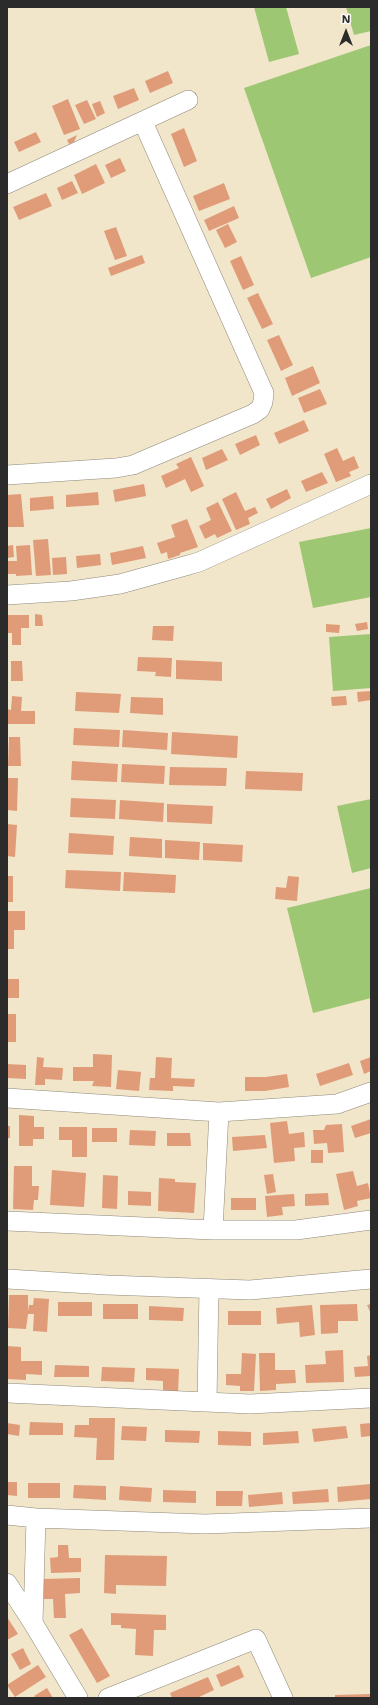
<!DOCTYPE html>
<html>
<head>
<meta charset="utf-8">
<style>
	body { margin:0 }
	#map { position:relative; width:378px; height:1705px; overflow:hidden; background:#f1e5ca; font-family:"Shantell Sans",sans-serif }
	canvas { display:block }
	.frame { position:absolute; inset:0; border:8px solid #2b2b2b; pointer-events:none }
	.north { position:absolute; left:326px; top:12px; width:40px; height:40px; -webkit-text-stroke:3px #fdfcf7; paint-order:stroke; rotate:0deg; font-size:11px; font-weight:700; line-height:16px; text-align:center; color:#2b2b2b }
	.north::after { content:''; display:block; margin:auto; width:14px; height:18px; background:#2b2b2b; clip-path:polygon(50% 0,100% 100%,50% 72%,0 100%) }
</style>
</head>
<body>
<div id="map">
<canvas width="378" height="1705"></canvas>
<div class="frame"></div>
<div class="north">N</div>
</div>
<script>
const ctx = document.querySelector('canvas').getContext('2d');
ctx.lineJoin = 'round';
function fillPath(path, color) {
  ctx.fillStyle = color;
  ctx.fill(path, 'evenodd');
}
function poly(rows) {
  const path = new Path2D();
  for (const r of rows) {
    path.moveTo(r[0], r[1]);
    for (let i = 2; i < r.length; i += 2) path.lineTo(r[i], r[i + 1]);
  }
  return path;
}
function stroke(path, color, width, dash) {
  ctx.strokeStyle = color;
  ctx.lineWidth = width;
  ctx.lineCap = dash ? 'butt' : 'round';
  ctx.setLineDash(dash || []);
  ctx.stroke(path);
}
fillPath(poly([
	[254,7,286,7,299,54,269,62],
	[346,7,371,7,371,31,354,35],
	[371,45,371,257,311,278,244,88],
	[371,528,371,597,313,608,299,542],
	[371,634,371,688,333,691,329,637],
	[371,799,371,868,352,873,337,806],
	[371,888,371,998,313,1013,287,908]
]), '#9ec773');
fillPath(poly([
	[168,71,173,83,150,93,145,81],
	[134,88,139,100,118,109,113,96],
	[68,99,80,129,64,135,52,106],
	[87,100,96,119,84,124,75,105],
	[100,101,105,113,97,117,92,104],
	[184,128,197,161,184,167,171,134],
	[36,132,41,142,19,152,14,142],
	[77,135,74,142,69,144,67,140],
	[120,158,126,171,111,178,105,165],
	[96,164,105,183,82,194,74,175],
	[72,181,78,193,62,200,57,188],
	[224,183,230,199,199,211,193,196],
	[46,193,52,206,19,220,13,207],
	[234,206,239,218,209,231,204,220],
	[228,224,237,242,225,248,216,230],
	[116,227,127,256,115,260,104,231],
	[142,255,145,263,111,276,108,268],
	[241,256,254,285,243,290,230,261],
	[258,293,273,324,262,329,247,298],
	[279,335,293,365,281,371,267,340],
	[313,366,320,383,292,396,285,378],
	[320,389,327,404,304,413,298,398],
	[304,420,309,431,279,444,274,433],
	[256,435,260,445,240,455,235,444],
	[337,448,343,461,354,456,359,468,349,472,351,476,336,482,324,454],
	[222,449,228,460,206,470,202,458],
	[191,457,204,486,191,492,185,479,166,488,161,476,179,468,176,464],
	[322,472,328,483,306,492,301,481],
	[144,484,146,496,115,502,113,490],
	[287,489,291,498,271,509,266,499],
	[98,492,99,505,66,507,66,495],
	[236,492,245,511,255,507,258,513,248,518,250,524,236,530,222,499],
	[21,494,24,527,7,527,7,495],
	[53,496,54,509,30,511,30,498],
	[218,502,232,531,217,538,215,534,205,539,199,526,211,520,206,508],
	[187,519,198,547,180,553,180,555,168,559,167,552,161,554,157,543,175,537,171,525],
	[48,539,51,575,36,576,33,540],
	[13,545,14,557,7,558,7,546],
	[30,545,32,575,16,576,16,574,7,574,7,561,17,561,16,546],
	[143,546,146,558,112,565,110,553],
	[100,554,101,565,77,568,76,556],
	[66,557,67,574,53,575,52,558],
	[35,614,42,615,43,626,35,626],
	[7,615,29,615,29,628,21,628,21,645,12,645,12,633,7,633],
	[367,622,368,629,357,631,355,624],
	[326,624,340,625,339,633,326,632],
	[153,626,174,626,173,641,152,640],
	[138,657,172,658,171,677,155,676,156,672,137,671],
	[176,660,222,662,222,681,176,679],
	[11,661,22,661,23,681,11,681],
	[371,691,371,700,358,702,357,692],
	[76,692,121,694,119,713,75,711],
	[12,696,22,697,21,711,35,711,35,724,7,724,7,709,11,710],
	[346,696,347,705,332,706,331,697],
	[131,697,163,698,163,715,130,713],
	[74,728,120,730,119,747,73,745],
	[123,730,168,733,167,750,122,747],
	[172,732,238,736,237,758,171,754],
	[9,737,20,737,21,766,8,766],
	[72,761,118,764,117,782,71,780],
	[122,764,165,766,164,784,121,782],
	[170,767,227,768,226,786,169,785],
	[246,771,303,773,302,791,245,789],
	[8,778,18,778,17,811,7,810],
	[71,798,116,800,115,819,70,817],
	[120,800,164,803,163,822,119,819],
	[167,804,213,806,212,824,167,822],
	[7,824,17,825,15,857,7,856],
	[69,833,114,836,113,855,68,853],
	[130,837,162,839,162,858,129,856],
	[165,840,200,842,199,860,165,858],
	[203,843,243,845,242,862,203,860],
	[66,870,121,872,120,891,65,888],
	[124,872,176,875,175,893,123,891],
	[7,876,13,876,13,902,7,902],
	[288,876,299,877,297,901,275,899,276,887,286,888],
	[7,911,25,911,25,930,14,930,14,949,7,949],
	[7,979,19,979,19,998,7,998],
	[7,1014,16,1014,16,1042,7,1042],
	[93,1054,112,1055,111,1087,92,1086,94,1081,73,1081,73,1067,93,1067],
	[37,1057,44,1058,43,1067,63,1068,62,1080,45,1079,45,1085,35,1085],
	[156,1057,172,1058,171,1078,195,1079,194,1087,173,1086,173,1091,149,1090,150,1078,155,1078],
	[371,1057,371,1071,364,1074,360,1061],
	[349,1063,353,1075,320,1086,316,1074],
	[7,1064,26,1065,26,1079,7,1078],
	[118,1070,141,1072,139,1091,116,1089],
	[287,1074,289,1087,265,1091,245,1091,245,1077,266,1077],
	[19,1115,34,1116,34,1127,44,1127,44,1139,33,1139,33,1146,19,1146],
	[371,1119,371,1133,355,1138,351,1126],
	[287,1121,289,1134,304,1132,305,1147,294,1148,295,1161,274,1163,270,1123],
	[342,1124,344,1152,328,1153,327,1143,314,1144,313,1130,324,1130,326,1125],
	[7,1126,10,1126,10,1138,7,1138],
	[59,1127,87,1127,87,1157,72,1157,72,1140,59,1140],
	[92,1128,117,1128,117,1142,92,1142],
	[130,1130,156,1131,155,1146,129,1145],
	[167,1133,190,1133,191,1146,167,1146],
	[265,1135,267,1148,233,1151,232,1137],
	[311,1150,323,1150,323,1163,311,1163],
	[14,1166,32,1166,32,1186,39,1186,38,1200,34,1200,33,1210,13,1209],
	[52,1170,86,1173,84,1207,50,1205],
	[353,1171,357,1186,368,1183,371,1198,357,1201,358,1206,344,1210,336,1174],
	[273,1174,276,1192,267,1194,264,1175],
	[103,1175,118,1176,117,1209,102,1208],
	[159,1178,175,1179,175,1182,196,1183,194,1213,158,1211],
	[128,1191,151,1192,151,1206,128,1205],
	[328,1193,329,1205,305,1206,305,1194],
	[294,1194,295,1206,282,1207,283,1215,267,1217,265,1196],
	[231,1198,256,1198,256,1210,231,1210],
	[9,1295,28,1295,28,1311,29,1305,33,1305,34,1298,49,1299,47,1332,33,1331,34,1314,28,1314,26,1329,8,1328],
	[58,1302,92,1302,92,1316,58,1316],
	[103,1304,138,1304,138,1319,103,1319],
	[357,1304,358,1321,338,1321,338,1333,321,1334,320,1305],
	[371,1304,371,1314,367,1305],
	[312,1305,315,1335,300,1337,299,1322,277,1324,276,1308],
	[149,1306,184,1308,183,1321,149,1320],
	[228,1311,261,1311,261,1325,228,1325],
	[7,1346,21,1347,21,1361,42,1361,42,1375,26,1374,26,1380,7,1379],
	[343,1350,344,1382,306,1383,305,1365,326,1364,325,1351],
	[242,1353,256,1354,254,1391,240,1391,240,1386,226,1385,226,1374,241,1374],
	[259,1353,275,1353,275,1370,295,1370,296,1383,276,1384,276,1390,260,1391],
	[371,1355,371,1376,355,1377,354,1367,368,1366,367,1356],
	[55,1365,89,1366,89,1377,54,1377],
	[102,1367,135,1368,134,1382,101,1381],
	[146,1368,179,1369,178,1393,163,1393,163,1381,146,1380],
	[89,1418,115,1418,114,1460,96,1460,97,1438,74,1437,75,1425,89,1425],
	[30,1422,63,1423,63,1435,29,1435],
	[7,1423,20,1425,19,1436,7,1434],
	[371,1423,371,1436,361,1437,360,1424],
	[122,1426,147,1427,146,1441,121,1440],
	[346,1426,348,1438,314,1442,312,1429],
	[165,1430,200,1431,199,1443,165,1442],
	[218,1431,251,1432,251,1446,218,1445],
	[298,1431,299,1443,263,1445,263,1433],
	[7,1482,17,1482,17,1496,7,1495],
	[28,1483,60,1483,60,1498,28,1498],
	[371,1484,371,1499,338,1502,337,1487],
	[74,1485,106,1486,106,1500,73,1498],
	[120,1486,152,1488,151,1502,119,1500],
	[328,1489,329,1502,293,1504,292,1492],
	[163,1490,196,1491,196,1503,163,1502],
	[216,1491,243,1491,242,1506,216,1506],
	[282,1492,283,1504,249,1507,248,1495],
	[58,1545,68,1545,69,1558,81,1558,81,1572,51,1573,50,1558,58,1557],
	[105,1555,167,1556,166,1586,116,1585,116,1594,104,1593],
	[80,1578,80,1593,65,1594,66,1618,54,1618,53,1599,44,1599,43,1579],
	[111,1613,166,1615,166,1630,154,1630,153,1656,135,1655,136,1629,121,1628,121,1625,111,1625],
	[7,1617,18,1634,7,1640],
	[82,1628,110,1676,97,1683,69,1635],
	[23,1648,31,1664,20,1670,11,1654],
	[38,1665,46,1677,15,1697,7,1685],
	[239,1665,244,1677,221,1687,216,1675],
	[208,1677,214,1690,197,1698,172,1698,170,1693],
	[47,1688,53,1698,36,1698,34,1696],
	[371,1694,371,1698,335,1698,335,1695]
]), '#e09c78');
const minor = poly([
	[7,184,188,100],
	[7,475,116,468,133,465,253,414,260,409,263,402,264,393,143,122],
	[7,595,71,591,120,584,185,566,199,562,371,484],
	[7,1098,219,1112,337,1104,371,1092],
	[7,1221,213,1230,296,1230,371,1220],
	[213,1230,219,1112],
	[7,1279,107,1285,250,1290,371,1279],
	[7,1393,250,1404,371,1398],
	[207,1402,209,1288],
	[7,1515,36,1518,205,1524,371,1518],
	[36,1518,33,1623,78,1698],
	[7,1583,33,1623],
	[108,1698,256,1639,283,1698]
]);
stroke(minor, '#8e887a', 20);
stroke(minor, '#fff', 19);
</script>
</body>
</html>
